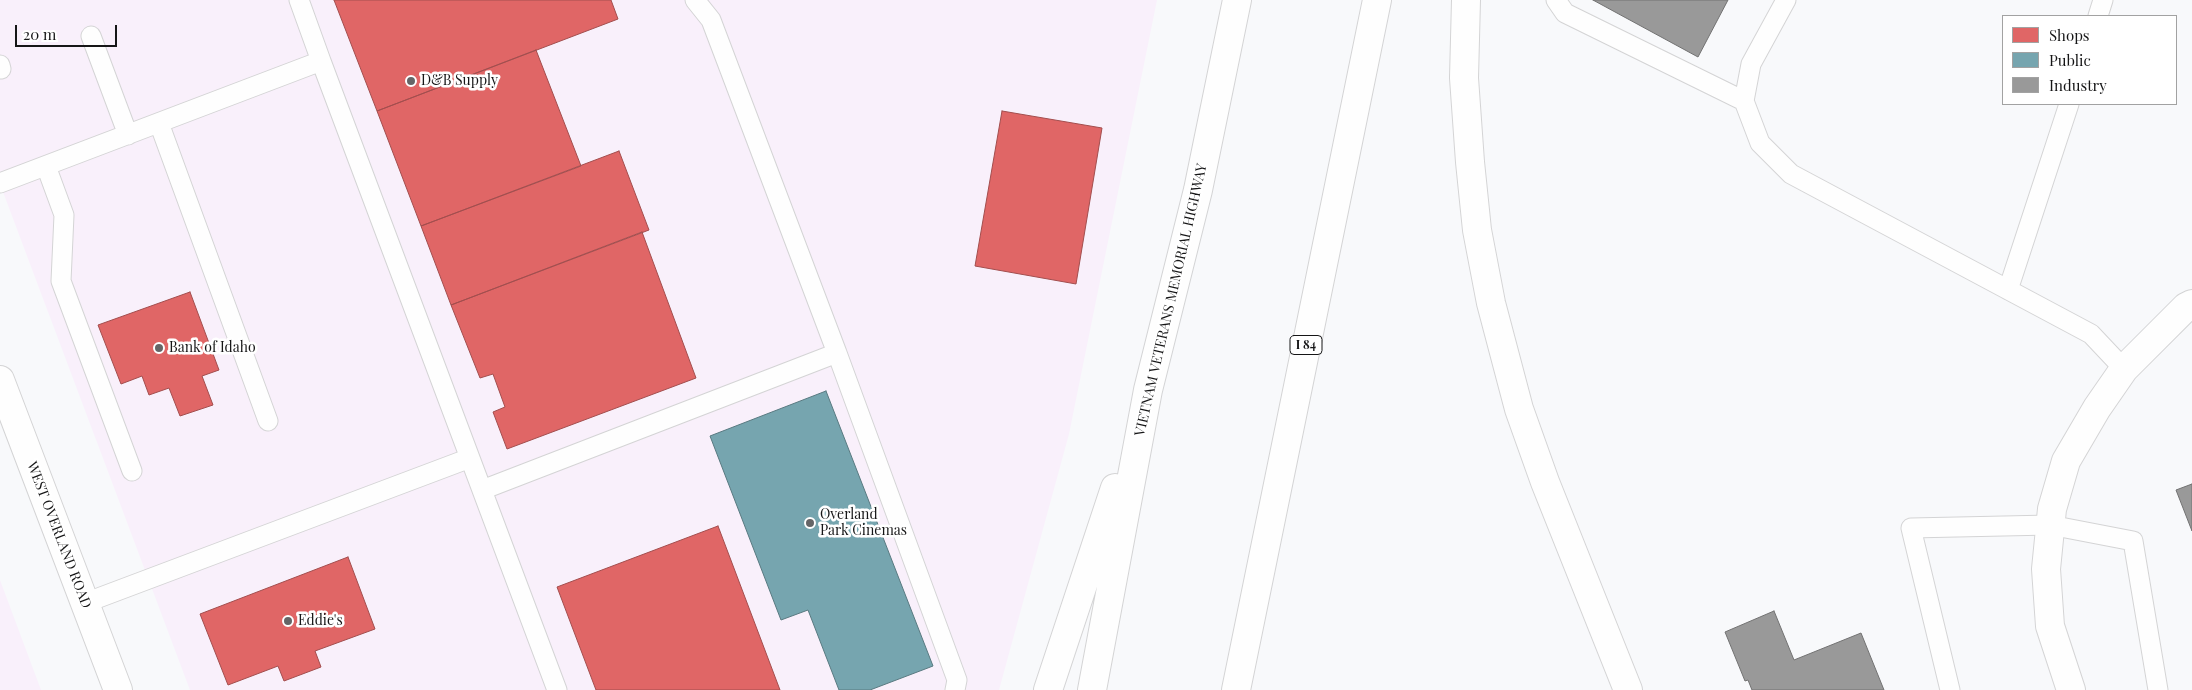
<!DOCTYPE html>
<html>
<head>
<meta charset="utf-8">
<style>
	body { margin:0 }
	#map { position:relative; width:2192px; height:690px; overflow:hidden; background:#f8f9fb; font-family:"Playfair Display",serif }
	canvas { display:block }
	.legend { position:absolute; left:2002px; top:15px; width:175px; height:90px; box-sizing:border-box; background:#fff; border:1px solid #a2a2a2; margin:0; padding:6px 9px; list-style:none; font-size:15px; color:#161617 }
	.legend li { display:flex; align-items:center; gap:10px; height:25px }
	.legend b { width:25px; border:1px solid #a2a2a2 }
	.scale { position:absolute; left:15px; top:25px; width:102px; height:22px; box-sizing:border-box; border:2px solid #161617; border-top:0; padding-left:6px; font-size:15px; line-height:18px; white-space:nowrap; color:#161617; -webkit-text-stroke:4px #fff; paint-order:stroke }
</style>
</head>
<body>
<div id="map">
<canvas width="2192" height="690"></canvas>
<ul class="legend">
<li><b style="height:14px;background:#e06666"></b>Shops</li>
<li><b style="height:14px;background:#76a5af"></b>Public</li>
<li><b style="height:14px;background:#999"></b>Industry</li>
</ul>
<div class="scale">20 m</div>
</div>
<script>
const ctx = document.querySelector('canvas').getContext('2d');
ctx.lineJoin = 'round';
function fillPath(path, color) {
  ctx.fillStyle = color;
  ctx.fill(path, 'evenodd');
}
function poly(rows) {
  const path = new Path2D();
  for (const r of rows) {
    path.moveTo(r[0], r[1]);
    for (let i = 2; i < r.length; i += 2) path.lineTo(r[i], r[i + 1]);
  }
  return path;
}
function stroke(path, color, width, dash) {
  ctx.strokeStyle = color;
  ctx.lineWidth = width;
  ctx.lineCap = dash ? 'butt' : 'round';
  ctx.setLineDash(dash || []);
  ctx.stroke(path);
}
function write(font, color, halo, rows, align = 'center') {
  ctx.font = font + ' "Playfair Display",serif';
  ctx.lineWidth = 5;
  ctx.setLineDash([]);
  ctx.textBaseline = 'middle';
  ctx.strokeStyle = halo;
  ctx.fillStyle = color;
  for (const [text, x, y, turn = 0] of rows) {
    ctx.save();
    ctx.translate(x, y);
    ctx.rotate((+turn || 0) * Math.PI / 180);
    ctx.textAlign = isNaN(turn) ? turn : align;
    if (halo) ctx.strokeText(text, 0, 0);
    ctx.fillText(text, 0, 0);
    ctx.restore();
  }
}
fillPath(poly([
	[0,0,1157,0,1069,434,999,690,190,690,0,184],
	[0,580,41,690,0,690]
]), '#f9f0fb');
const shops = poly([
	[334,0,611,0,618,19,377,111,334,0],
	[536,50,581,166,421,226,377,111,536,50],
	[1002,111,1102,128,1076,284,975,266,1002,111],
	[619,151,649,230,451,305,421,226,619,151],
	[642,232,696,378,507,449,493,412,505,407,493,374,480,378,451,305,642,232],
	[190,292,219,370,202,376,213,405,180,416,169,388,149,395,142,376,121,384,98,325,190,292],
	[718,526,780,690,596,690,557,587,718,526],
	[348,557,375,629,315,651,321,667,284,681,278,666,228,685,200,614,348,557]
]);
fillPath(shops, '#e06666');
stroke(shops, '#a34e4e', 1);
const public = poly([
	[826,391,933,666,870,690,839,690,808,610,781,620,710,436,826,391]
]);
fillPath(public, '#76a5af');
stroke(public, '#597a81', 1);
const industry = poly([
	[1593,0,1728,0,1698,57,1593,0],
	[2192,484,2192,531,2176,490,2192,484],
	[1774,611,1794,660,1861,633,1884,690,1752,690,1748,680,1745,681,1725,632,1774,611]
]);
fillPath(industry, '#999');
stroke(industry, '#727272', 1);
const lane = poly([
	[695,0,711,20,837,353],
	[1556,0,1565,13,1744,101],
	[1786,0,1751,64,1744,101,1760,143,1791,174,2091,334,2124,369],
	[2098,16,2103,0],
	[91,36,128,135],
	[321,61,557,690],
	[0,65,1,69],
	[159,123,268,421],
	[46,166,64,215,61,281,132,471],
	[0,183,321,61,299,0],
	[2008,290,2069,104],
	[482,490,837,353,957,680,955,690],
	[85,603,470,458],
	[1950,690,1911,528,2050,525,2133,541,2158,690]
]);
const street = poly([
	[2071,690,2050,626,2046,569,2052,509,2066,461,2097,408,2124,369,2186,307,2192,304]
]);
const primary = poly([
	[0,380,118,690]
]);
const highway = poly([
	[1466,0,1464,78,1470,162,1477,230,1491,303,1519,409,1545,482,1628,690],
	[1048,690,1115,488],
	[1092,690,1148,390,1198,190,1237,0],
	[1236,690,1377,0]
]);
stroke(lane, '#d4d4d5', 21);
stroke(street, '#d4d4d5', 30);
stroke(primary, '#d4d4d5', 30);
stroke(highway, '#d4d4d5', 30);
stroke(lane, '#fefefe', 19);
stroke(street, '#fefefe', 28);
stroke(primary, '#fefefe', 28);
stroke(highway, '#fefefe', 28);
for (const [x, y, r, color] of [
	[411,81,5,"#656567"],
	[159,348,5,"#656567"],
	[810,523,5,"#656567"],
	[288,621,5,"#656567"]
]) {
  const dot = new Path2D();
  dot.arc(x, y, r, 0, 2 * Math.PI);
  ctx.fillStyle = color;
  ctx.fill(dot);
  stroke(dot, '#fff', 2);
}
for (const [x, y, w] of [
	[1306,345,32]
]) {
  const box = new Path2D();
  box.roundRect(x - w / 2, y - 9.5, w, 19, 4);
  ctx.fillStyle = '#fff';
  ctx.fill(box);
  stroke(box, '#161617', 1);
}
write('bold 12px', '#161617', null, [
	["I 84",1306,345]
]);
write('14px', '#161617', '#fff', [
	["D&B Supply",421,81],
	["Bank of Idaho",169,348],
	["Overland",820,515],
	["Park Cinemas",820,531],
	["Eddie's",298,621]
], 'left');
write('14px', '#161617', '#fff', [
	["VIETNAM VETERANS MEMORIAL HIGHWAY",1171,300,-77],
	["WEST OVERLAND ROAD",59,535,69]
]);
</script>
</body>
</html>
